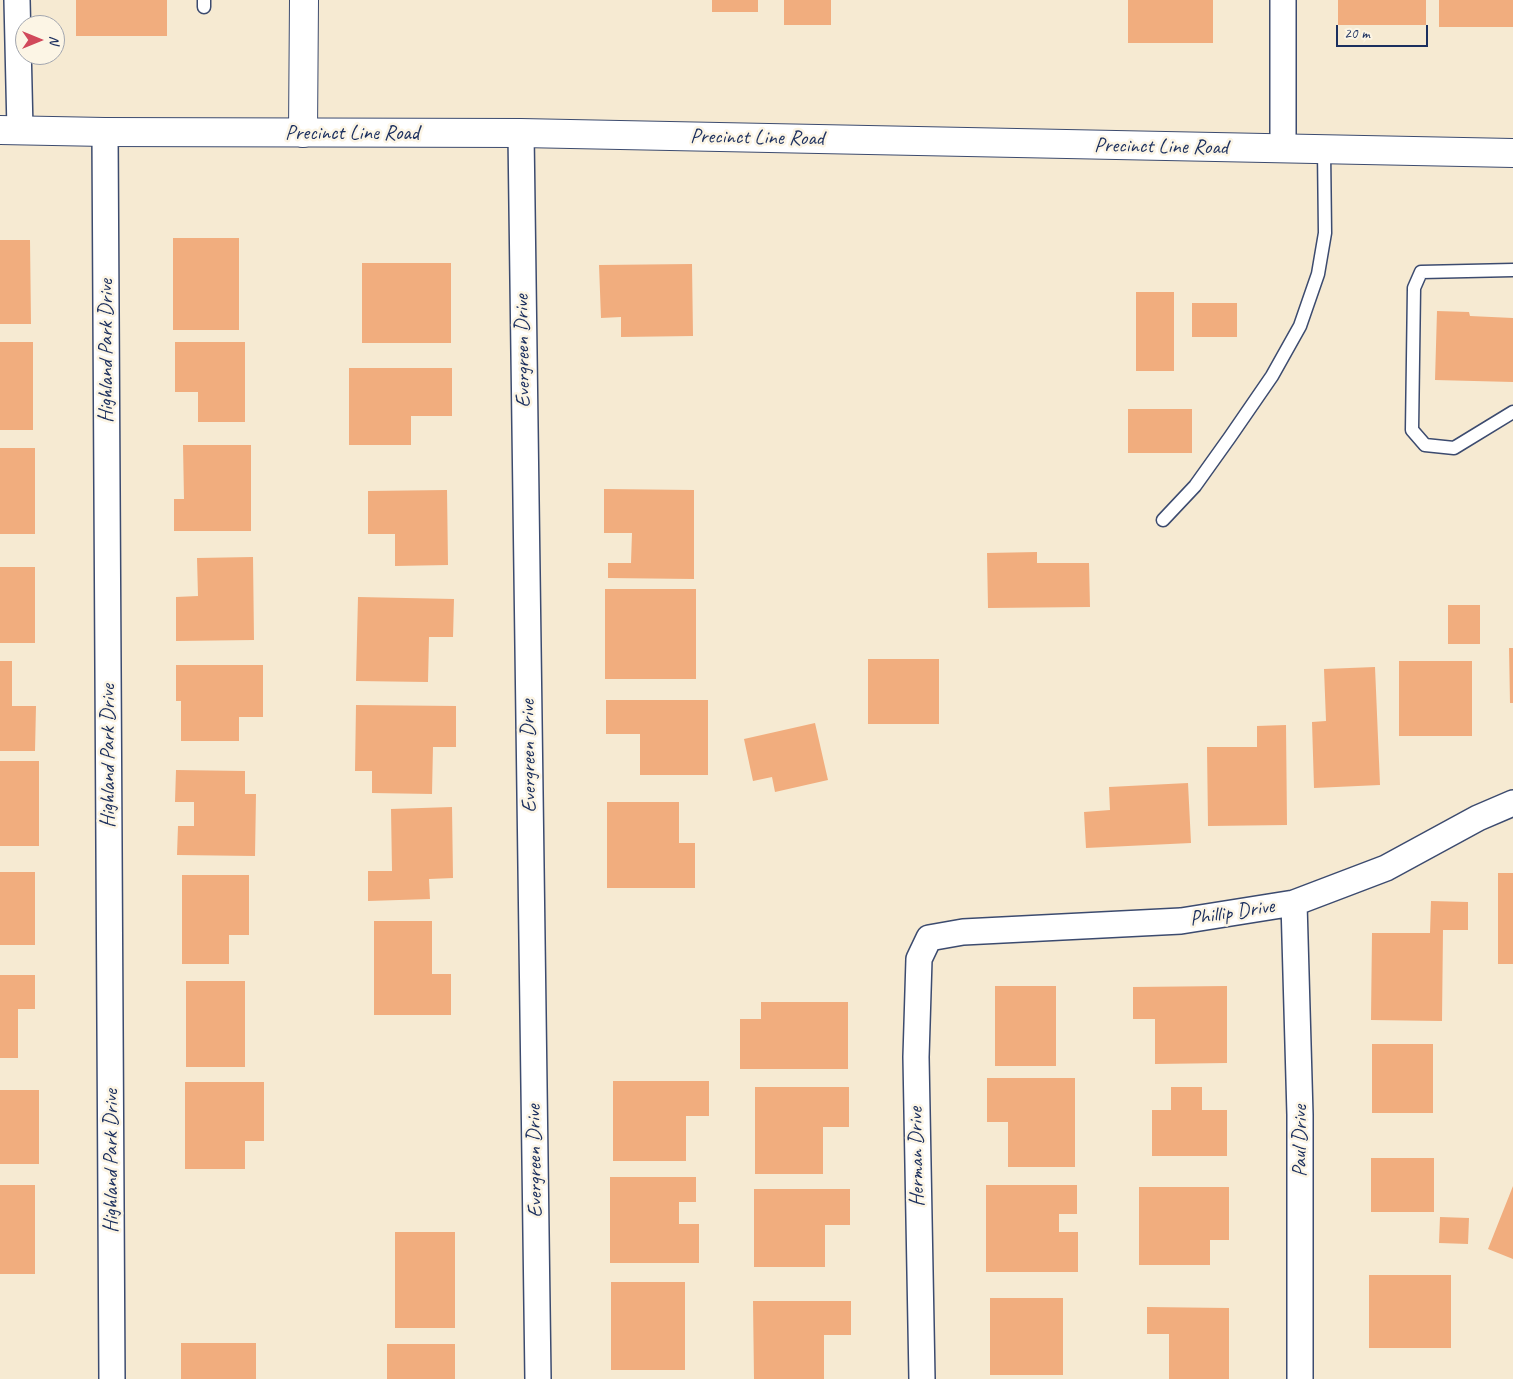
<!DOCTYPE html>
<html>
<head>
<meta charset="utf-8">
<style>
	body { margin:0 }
	#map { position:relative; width:1513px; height:1379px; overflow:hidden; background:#f6ead2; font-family:Caveat,sans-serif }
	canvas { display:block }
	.north { position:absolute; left:15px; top:15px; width:50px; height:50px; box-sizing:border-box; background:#fcf5e5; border:1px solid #a2a6af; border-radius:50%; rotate:90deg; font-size:14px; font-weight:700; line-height:20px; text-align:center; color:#1b2f5e }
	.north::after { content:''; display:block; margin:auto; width:18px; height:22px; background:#d1495b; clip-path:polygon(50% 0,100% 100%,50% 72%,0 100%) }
	.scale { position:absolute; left:1336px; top:25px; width:92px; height:22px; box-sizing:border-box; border:2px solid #1b2f5e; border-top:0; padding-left:6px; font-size:15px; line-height:18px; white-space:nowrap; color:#1b2f5e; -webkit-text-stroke:4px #fcf5e5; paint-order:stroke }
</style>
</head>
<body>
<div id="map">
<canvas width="1513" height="1379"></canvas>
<div class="north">N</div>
<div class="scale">20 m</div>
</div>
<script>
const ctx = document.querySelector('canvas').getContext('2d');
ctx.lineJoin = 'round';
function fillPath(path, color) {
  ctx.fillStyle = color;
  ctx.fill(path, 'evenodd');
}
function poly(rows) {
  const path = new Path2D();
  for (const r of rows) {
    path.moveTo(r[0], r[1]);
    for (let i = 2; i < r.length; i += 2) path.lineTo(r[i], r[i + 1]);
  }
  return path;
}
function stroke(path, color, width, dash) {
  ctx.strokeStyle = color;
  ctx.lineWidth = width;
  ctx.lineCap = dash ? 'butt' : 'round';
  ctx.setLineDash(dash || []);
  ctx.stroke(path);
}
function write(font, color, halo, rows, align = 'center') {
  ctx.font = font + ' Caveat,sans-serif';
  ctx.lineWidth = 5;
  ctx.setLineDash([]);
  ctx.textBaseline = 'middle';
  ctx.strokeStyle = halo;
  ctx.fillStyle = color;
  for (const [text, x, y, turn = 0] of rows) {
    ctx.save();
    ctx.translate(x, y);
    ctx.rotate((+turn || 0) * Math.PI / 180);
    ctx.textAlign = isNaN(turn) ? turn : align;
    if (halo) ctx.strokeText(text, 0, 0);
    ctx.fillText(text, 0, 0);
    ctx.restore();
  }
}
fillPath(poly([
	[76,0,167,0,167,36,76,36],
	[712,0,758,0,758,12,712,12],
	[784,0,831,0,831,25,784,25],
	[1128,0,1213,0,1213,43,1128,43],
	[1338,0,1426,0,1426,25,1338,25],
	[1439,0,1513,0,1513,27,1439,27],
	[173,238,239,238,239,330,173,330],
	[0,240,30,240,31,324,0,324],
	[362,263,451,263,451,343,362,343],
	[692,264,693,336,621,337,621,317,601,318,599,265],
	[1136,292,1174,292,1174,371,1136,371],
	[1192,303,1237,303,1237,337,1192,337],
	[1437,311,1469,312,1470,316,1513,318,1513,382,1435,380],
	[0,342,33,342,33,430,0,430],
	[175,342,245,342,245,422,198,422,198,392,175,392],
	[349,368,452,368,452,416,411,416,411,445,349,445],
	[1128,409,1192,409,1192,453,1128,453],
	[183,445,251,445,251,531,174,531,174,499,184,499],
	[0,448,35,448,35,534,0,534],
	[604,489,694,490,694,579,608,578,608,563,631,563,632,533,604,533],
	[447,490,448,565,395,566,395,534,368,534,368,491],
	[1037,552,1037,563,1089,563,1090,607,988,608,987,553],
	[253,557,254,640,176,641,176,597,198,596,197,558],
	[0,567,35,567,35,643,0,643],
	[605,589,696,589,696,679,605,679],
	[358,597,454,599,453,637,429,637,428,682,356,681],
	[1448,605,1480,605,1480,644,1448,644],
	[1509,648,1513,648,1513,703,1510,703],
	[868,659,939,659,939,724,868,724],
	[0,661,12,661,12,706,36,706,35,751,0,751],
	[1399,661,1472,661,1472,736,1399,736],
	[176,665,263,665,263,717,239,717,239,741,181,741,181,701,176,701],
	[1375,667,1380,785,1314,788,1312,722,1326,721,1324,669],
	[606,700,708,700,708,775,640,775,640,734,606,734],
	[356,705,456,706,456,747,433,747,432,794,372,793,372,771,355,771],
	[815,723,828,780,775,792,772,777,753,781,744,739],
	[1286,725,1287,825,1208,826,1207,747,1257,747,1257,726],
	[0,761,39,761,39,846,0,846],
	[176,770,245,771,245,794,256,794,255,856,177,855,178,826,194,826,194,802,175,802],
	[1188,783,1191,843,1086,848,1084,812,1110,810,1109,787],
	[607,802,679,802,679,843,695,843,695,888,607,888],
	[452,807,453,878,429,879,430,899,368,901,368,871,392,871,391,809],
	[0,872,35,872,35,945,0,945],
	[1498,873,1513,873,1513,964,1498,964],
	[182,875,249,875,249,935,229,935,229,964,182,964],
	[1431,901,1468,902,1468,930,1443,930,1442,1021,1371,1020,1372,933,1430,933],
	[374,921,432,921,432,974,451,974,451,1015,374,1015],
	[0,975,35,975,35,1009,18,1009,18,1058,0,1058],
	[186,981,245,981,245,1067,186,1067],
	[995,986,1056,986,1056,1066,995,1066],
	[1227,986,1227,1063,1155,1064,1155,1019,1133,1019,1133,987],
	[761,1002,848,1002,848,1069,740,1069,740,1019,761,1019],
	[1372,1044,1433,1044,1433,1113,1372,1113],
	[987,1078,1075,1078,1075,1167,1008,1167,1008,1122,987,1122],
	[613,1081,709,1081,709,1116,686,1116,686,1161,613,1161],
	[185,1082,264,1082,264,1141,245,1141,245,1169,185,1169],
	[755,1087,849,1087,849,1127,823,1127,823,1174,755,1174],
	[1171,1087,1202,1087,1202,1110,1227,1110,1227,1156,1152,1156,1152,1110,1171,1110],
	[0,1090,39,1090,39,1164,0,1164],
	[1371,1158,1434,1158,1434,1212,1371,1212],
	[610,1177,696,1177,696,1202,679,1202,679,1224,699,1224,699,1263,610,1263],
	[0,1185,35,1185,35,1274,0,1274],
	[986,1185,1077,1185,1077,1214,1059,1214,1059,1232,1078,1232,1078,1272,986,1272],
	[1513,1186,1513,1259,1488,1249],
	[1139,1187,1229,1187,1229,1240,1210,1240,1210,1265,1139,1265],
	[754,1189,850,1189,850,1225,825,1225,825,1267,754,1267],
	[1440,1217,1469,1218,1468,1244,1439,1243],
	[395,1232,455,1232,455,1328,395,1328],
	[1369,1275,1451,1275,1451,1348,1369,1348],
	[611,1282,685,1282,685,1370,611,1370],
	[990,1298,1063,1298,1063,1375,990,1375],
	[753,1301,851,1301,851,1335,824,1335,824,1379,754,1379],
	[1147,1307,1229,1308,1229,1379,1169,1379,1169,1334,1147,1334],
	[181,1343,256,1343,256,1379,181,1379],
	[387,1344,455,1344,455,1379,387,1379]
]), '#f1ad7e');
const service = poly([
	[204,7,204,0],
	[1513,270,1421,272,1414,288,1412,430,1425,445,1454,448,1513,412],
	[1163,520,1195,486,1230,437,1272,376,1300,326,1318,274,1325,233,1324,150]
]);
const minor = poly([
	[17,0,20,130],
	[1283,0,1283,149],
	[105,132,112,1379],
	[521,133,538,1379],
	[1294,903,1300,1115,1300,1379],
	[922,1379,916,1057,919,959,929,938,963,932,1181,921,1294,903,1386,868,1478,818,1513,803]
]);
const tertiary = poly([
	[303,133,304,0]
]);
const primary = poly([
	[0,130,105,132,521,133,1513,153]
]);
stroke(service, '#3c4b6f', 15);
stroke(minor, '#3c4b6f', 28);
stroke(tertiary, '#3c4b6f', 30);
stroke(primary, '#3c4b6f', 30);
stroke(service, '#fff', 12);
stroke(minor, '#fff', 25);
stroke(tertiary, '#fff', 28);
stroke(primary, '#fff', 28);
write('21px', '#1b2f5e', '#fcf5e5', [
	["Precinct Line Road",352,133],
	["Precinct Line Road",757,138,1],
	["Precinct Line Road",1161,147,1],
	["Highland Park Drive",106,351,-90],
	["Evergreen Drive",523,351,-91],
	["Highland Park Drive",108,756,-90],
	["Evergreen Drive",529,756,-91],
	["Phillip Drive",1232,913,-9],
	["Paul Drive",1300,1141,-90],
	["Herman Drive",917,1157,-91],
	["Highland Park Drive",111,1161,-90],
	["Evergreen Drive",535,1161,-91]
]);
</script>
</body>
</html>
